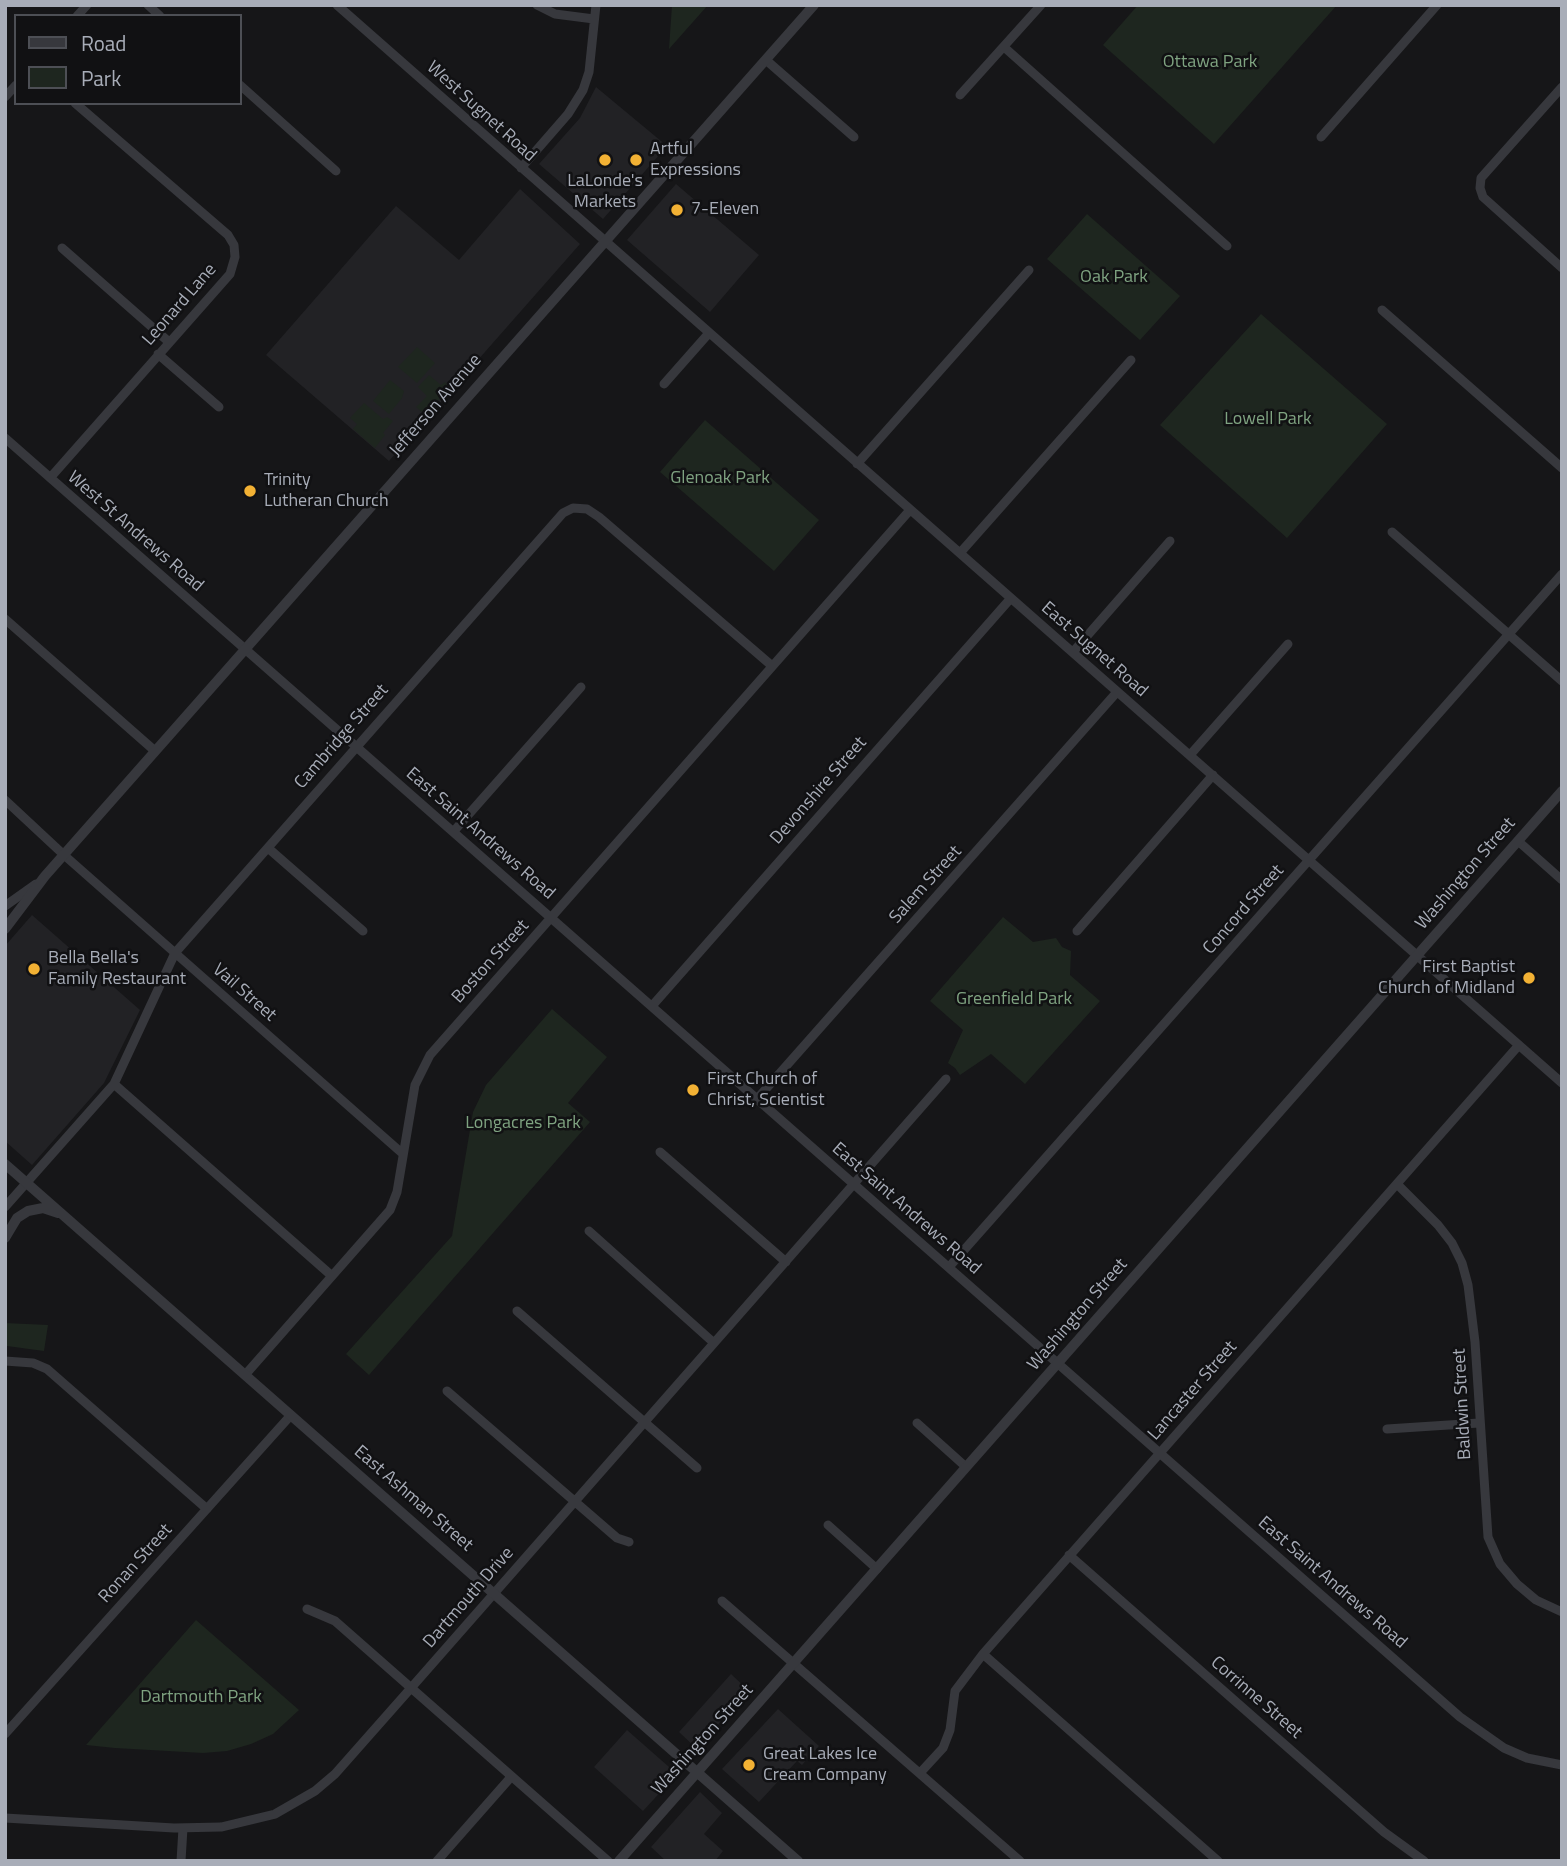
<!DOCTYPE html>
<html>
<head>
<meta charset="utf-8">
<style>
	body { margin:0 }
	#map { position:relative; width:1567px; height:1866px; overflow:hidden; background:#161618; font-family:"Titillium Web",sans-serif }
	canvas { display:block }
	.frame { position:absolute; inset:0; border:7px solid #a8adb8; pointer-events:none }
	.legend { position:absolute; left:14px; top:14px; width:228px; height:91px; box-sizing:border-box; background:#111113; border:2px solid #4d4f55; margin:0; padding:9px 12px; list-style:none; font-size:21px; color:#a8adb8 }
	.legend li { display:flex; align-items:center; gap:14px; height:35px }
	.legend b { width:35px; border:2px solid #4d4f55 }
</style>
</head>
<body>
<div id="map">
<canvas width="1567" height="1866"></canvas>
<div class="frame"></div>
<ul class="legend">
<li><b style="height:9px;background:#37383d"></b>Road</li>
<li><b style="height:19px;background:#1e261f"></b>Park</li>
</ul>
</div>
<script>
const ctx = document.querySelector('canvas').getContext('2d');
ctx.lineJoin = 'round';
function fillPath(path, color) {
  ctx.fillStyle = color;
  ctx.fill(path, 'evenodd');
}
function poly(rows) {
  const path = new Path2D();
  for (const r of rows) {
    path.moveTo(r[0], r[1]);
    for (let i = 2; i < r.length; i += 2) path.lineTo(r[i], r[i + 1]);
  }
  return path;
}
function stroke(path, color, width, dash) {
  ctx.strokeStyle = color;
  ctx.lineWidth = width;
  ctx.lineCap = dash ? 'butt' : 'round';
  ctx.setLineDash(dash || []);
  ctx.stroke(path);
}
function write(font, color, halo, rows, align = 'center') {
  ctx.font = font + ' "Titillium Web",sans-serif';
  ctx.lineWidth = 5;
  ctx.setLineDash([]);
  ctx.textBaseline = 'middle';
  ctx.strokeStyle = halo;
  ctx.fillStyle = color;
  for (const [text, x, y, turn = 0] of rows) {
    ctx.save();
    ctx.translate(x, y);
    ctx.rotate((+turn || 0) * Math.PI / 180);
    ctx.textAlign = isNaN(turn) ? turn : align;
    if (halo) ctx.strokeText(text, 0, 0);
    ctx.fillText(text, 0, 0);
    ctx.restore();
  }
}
fillPath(poly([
	[596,87,667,146,603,219,539,164,580,118],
	[676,184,759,255,710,312,627,240],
	[520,189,580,244,389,461,266,355,396,206,459,260],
	[32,915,140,1010,104,1083,32,1165,5,1141,5,946],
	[731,1674,748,1690,697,1749,679,1732],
	[778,1709,819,1746,802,1765,797,1761,759,1802,722,1769],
	[627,1730,677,1774,643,1811,594,1767],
	[700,1792,722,1813,704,1834,723,1851,715,1861,666,1861,651,1847]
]), '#222225');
fillPath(poly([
	[672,5,708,5,669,49],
	[1138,5,1337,5,1214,144,1103,45],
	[1087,214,1180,296,1140,340,1047,259],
	[1261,314,1387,424,1287,538,1160,425],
	[417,347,435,363,417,383,398,367],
	[429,375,441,385,445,382,450,387,425,415,416,407,427,396,418,387],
	[390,380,404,391,402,398,389,414,373,401],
	[364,403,383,419,387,417,393,421,383,433,385,435,375,448,353,429,357,424,350,418],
	[705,420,819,520,774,571,660,472],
	[1003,917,1033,942,1056,938,1062,947,1071,951,1070,975,1100,1001,1025,1084,991,1054,960,1075,955,1068,948,1063,963,1030,930,1001],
	[552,1009,607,1057,568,1103,590,1122,369,1375,346,1354,452,1236,473,1112,486,1085],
	[5,1323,48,1325,44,1351,7,1346],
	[196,1620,299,1710,273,1734,251,1744,227,1751,203,1753,115,1748,86,1745]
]), '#1e261f');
stroke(poly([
	[148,5,160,16],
	[337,5,1562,1083],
	[537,5,555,14,594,19],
	[77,16,87,5],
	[1004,47,1227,246],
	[766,60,854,137],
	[240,85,336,171],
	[1562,87,1481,178,1480,188,1483,197,1562,268],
	[960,95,1041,5],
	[5,97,16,85],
	[1321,137,1437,5],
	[521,168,568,114,583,90,589,72,596,5],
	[62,248,169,342],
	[1382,310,1562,468],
	[158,354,219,407],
	[664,384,709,333],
	[5,438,1460,1717,1504,1748,1527,1758,1562,1765],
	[857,464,1029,270],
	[50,478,230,274,235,257,234,245,228,235,75,103],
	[1392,532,1562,681],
	[960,553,1131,360],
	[5,619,155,751],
	[1073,652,1170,541],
	[1190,755,1288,644],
	[5,800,64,855,403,1154],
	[454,831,581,687],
	[1518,841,1562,880],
	[268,848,363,931],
	[5,906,36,884],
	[1077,931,1213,775],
	[652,1006,1011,598],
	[114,1084,332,1276],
	[757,1099,1117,692],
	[660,1152,786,1262],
	[1397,1184,1438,1225,1452,1243,1462,1263,1468,1285,1475,1342,1488,1537,1500,1564,1517,1584,1536,1600,1562,1612],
	[5,1207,114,1084,175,953,563,513,573,508,587,509,599,517,771,665],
	[589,1231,714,1343],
	[949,1267,1562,574],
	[517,1311,697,1468],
	[5,1361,33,1363,47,1369,207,1509],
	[245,1375,390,1210,397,1192,415,1085,430,1055,910,510],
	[447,1391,617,1538,629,1542],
	[917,1423,966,1467],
	[1387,1429,1479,1423],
	[828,1525,877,1569],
	[1069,1555,1384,1832,1424,1861],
	[722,1601,1020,1861],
	[307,1609,335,1621,608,1861],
	[983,1654,1218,1861],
	[5,1734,291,1415],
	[920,1773,943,1748,950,1730,955,1691,983,1654,1519,1045],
	[5,1818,174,1828,221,1827,275,1814,315,1791,335,1774,411,1688,946,1079],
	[181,1861,183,1828],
	[437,1861,511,1777]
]), '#37383d', 9);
stroke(poly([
	[5,929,45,876,814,5],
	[5,1164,798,1861],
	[5,1238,17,1218,28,1211,43,1208,58,1213],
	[619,1861,1562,791]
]), '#37383d', 10);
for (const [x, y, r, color] of [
	[605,160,7,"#f2b134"],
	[636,160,7,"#f2b134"],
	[677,210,7,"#f2b134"],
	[250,491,7,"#f2b134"],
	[34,969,7,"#f2b134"],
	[1529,978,7,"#f2b134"],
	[693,1090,7,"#f2b134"],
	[749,1765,7,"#f2b134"]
]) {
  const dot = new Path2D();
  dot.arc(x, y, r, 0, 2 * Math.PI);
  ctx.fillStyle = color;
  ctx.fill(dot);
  stroke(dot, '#111113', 2.5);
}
write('18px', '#7fa381', '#111113', [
	["Ottawa Park",1210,63],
	["Oak Park",1114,278],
	["Lowell Park",1268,420],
	["Glenoak Park",720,479],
	["Greenfield Park",1014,1000],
	["Longacres Park",523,1124],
	["Dartmouth Park",201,1698]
]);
write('18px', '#a8adb8', '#111113', [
	["West Sugnet Road",481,112,42],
	["Leonard Lane",180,305,-49],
	["Jefferson Avenue",436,406,-49],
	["West St Andrews Road",135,532,41],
	["East Sugnet Road",1094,650,41],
	["Cambridge Street",342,737,-49],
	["Devonshire Street",819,791,-49],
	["East Saint Andrews Road",480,834,41],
	["Washington Street",1466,874,-49],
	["Salem Street",926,885,-48],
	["Concord Street",1244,910,-49],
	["Boston Street",491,962,-48],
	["Vail Street",244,993,41],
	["East Saint Andrews Road",906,1209,41],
	["Washington Street",1078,1315,-49],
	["Lancaster Street",1193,1391,-49],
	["Baldwin Street",1463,1404,-93],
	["East Ashman Street",413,1499,41],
	["Ronan Street",136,1564,-48],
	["East Saint Andrews Road",1332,1583,41],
	["Dartmouth Drive",469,1598,-49],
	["Corrinne Street",1256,1698,41],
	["Washington Street",703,1740,-48]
]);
write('18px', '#a8adb8', '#111113', [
	["Artful",650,150],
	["Expressions",650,171],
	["LaLonde's",605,182,"center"],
	["Markets",605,203,"center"],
	["7-Eleven",691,210],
	["Trinity",264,481],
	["Lutheran Church",264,502],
	["Bella Bella's",48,959],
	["Family Restaurant",48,980],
	["First Baptist",1515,968,"right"],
	["Church of Midland",1515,989,"right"],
	["First Church of",707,1080],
	["Christ, Scientist",707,1101],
	["Great Lakes Ice",763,1755],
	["Cream Company",763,1776]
], 'left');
</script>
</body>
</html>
